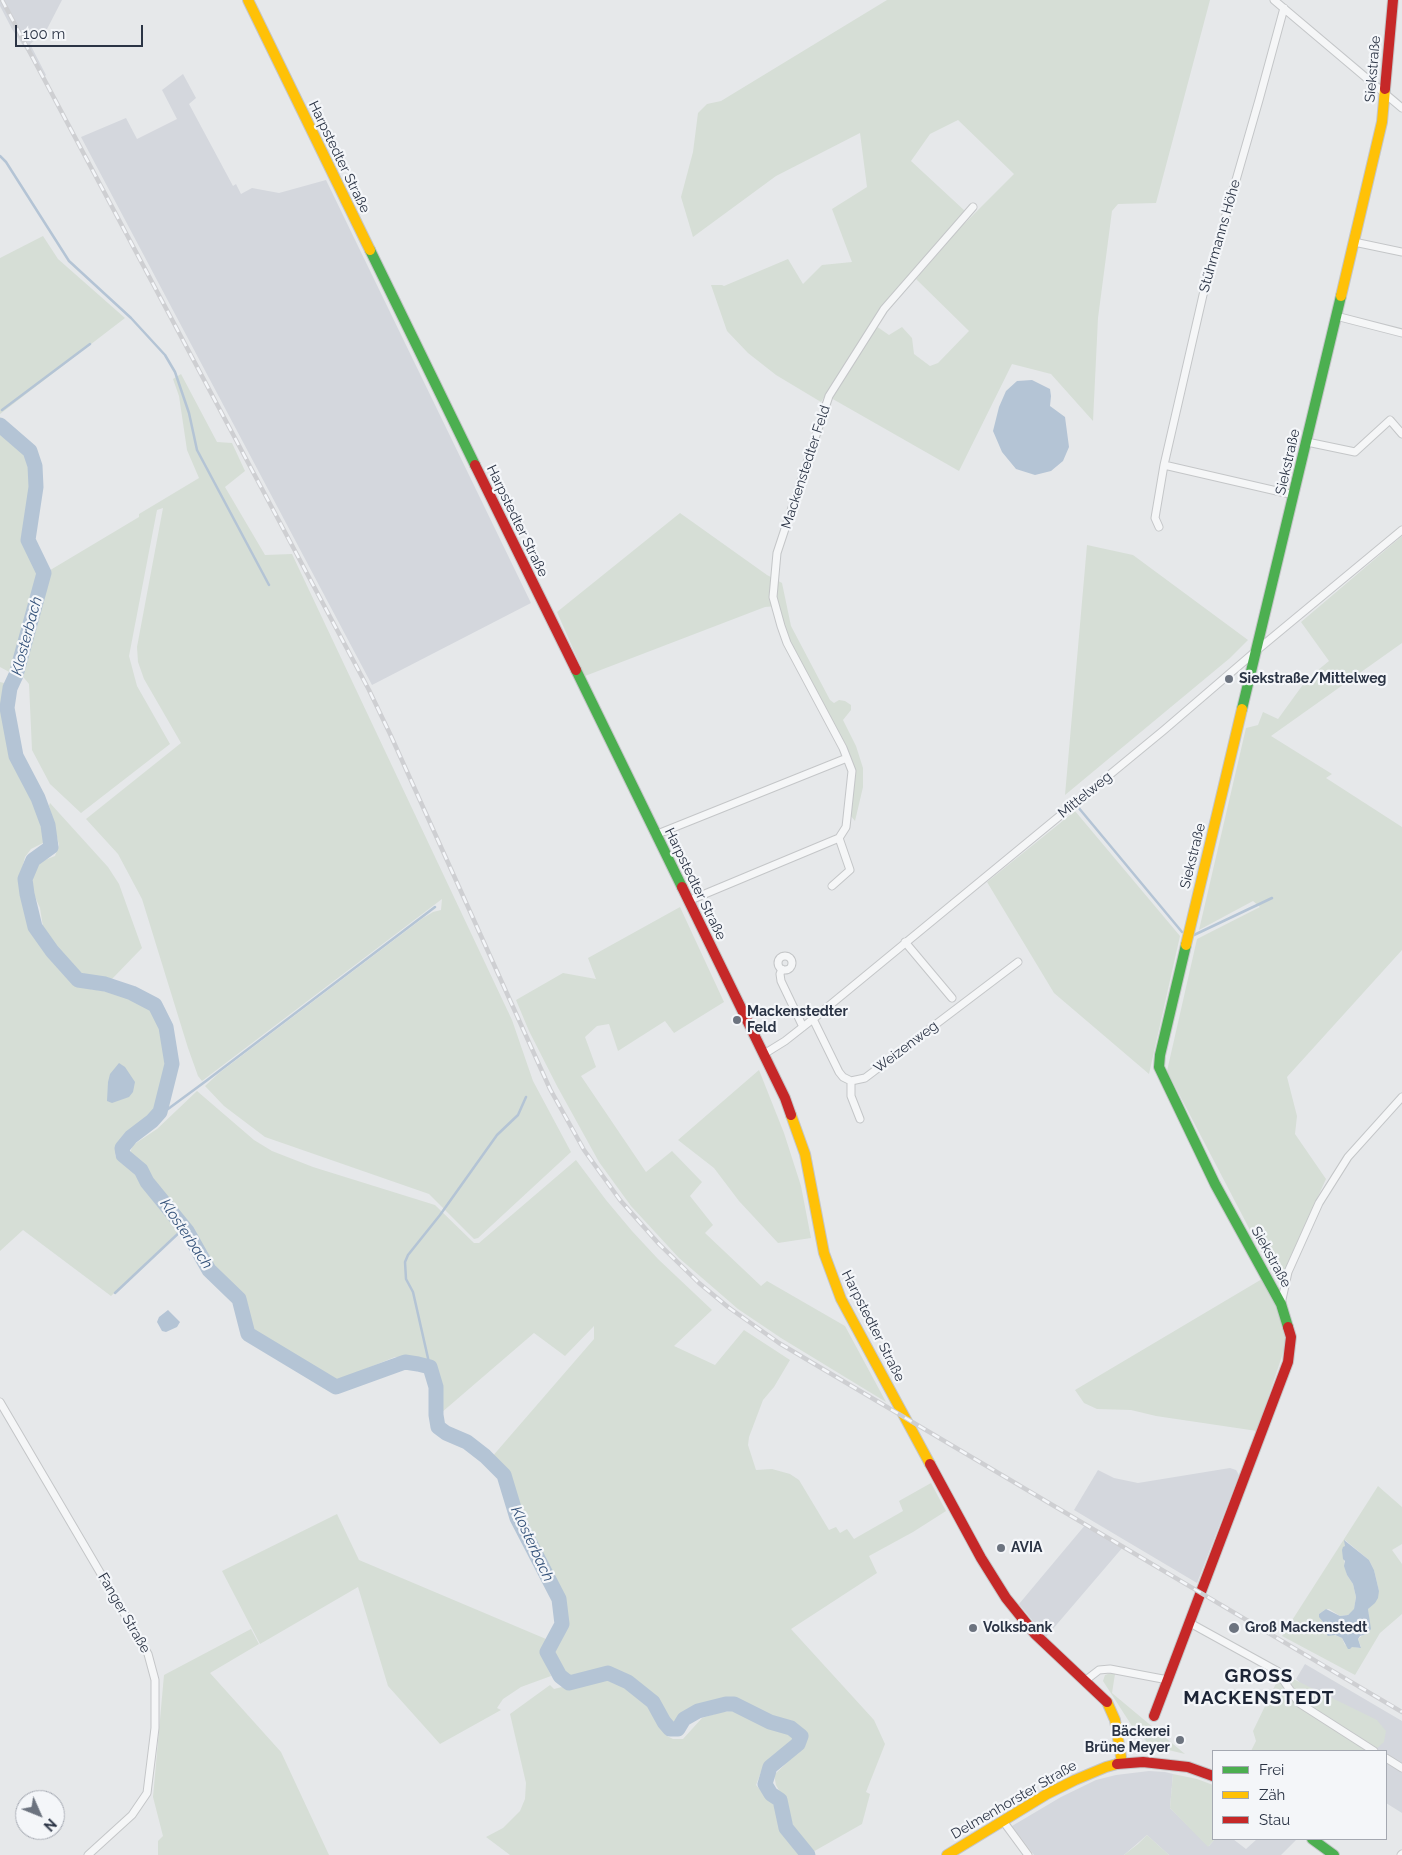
<!DOCTYPE html>
<html>
<head>
<meta charset="utf-8">
<style>
	body { margin:0 }
	#map { position:relative; width:1402px; height:1855px; overflow:hidden; background:#e6e8ea; font-family:Raleway,sans-serif }
	canvas { display:block }
	.legend { position:absolute; left:1212px; top:1750px; width:175px; height:90px; box-sizing:border-box; background:#f4f6f9; border:1px solid #a4a8b1; margin:0; padding:6px 9px; list-style:none; font-size:15px; color:#2b3445 }
	.legend li { display:flex; align-items:center; gap:10px; height:25px }
	.legend b { width:25px; border:1px solid #a4a8b1 }
	.north { position:absolute; left:15px; top:1790px; width:50px; height:50px; box-sizing:border-box; background:#f4f6f9; border:1px solid #a4a8b1; border-radius:50%; rotate:134deg; font-size:14px; font-weight:700; line-height:20px; text-align:center; color:#2b3445 }
	.north::after { content:''; display:block; margin:auto; width:18px; height:22px; background:#6c737f; clip-path:polygon(50% 0,100% 100%,50% 72%,0 100%) }
	.scale { position:absolute; left:15px; top:25px; width:128px; height:22px; box-sizing:border-box; border:2px solid #2b3445; border-top:0; padding-left:6px; font-size:15px; line-height:18px; white-space:nowrap; color:#2b3445; -webkit-text-stroke:4px #f4f6f9; paint-order:stroke }
</style>
</head>
<body>
<div id="map">
<canvas width="1402" height="1855"></canvas>
<ul class="legend">
<li><b style="height:6px;background:#4caf50"></b>Frei</li>
<li><b style="height:6px;background:#ffc107"></b>Zäh</li>
<li><b style="height:6px;background:#c62828"></b>Stau</li>
</ul>
<div class="north">N</div>
<div class="scale">100 m</div>
</div>
<script>
const ctx = document.querySelector('canvas').getContext('2d');
ctx.lineJoin = 'round';
function fillPath(path, color) {
  ctx.fillStyle = color;
  ctx.fill(path, 'evenodd');
}
function poly(rows) {
  const path = new Path2D();
  for (const r of rows) {
    if (r.length === 3) {
      path.moveTo(r[0] + r[2], r[1]);
      path.arc(r[0], r[1], r[2], 0, 2 * Math.PI);
      continue;
    }
    path.moveTo(r[0], r[1]);
    for (let i = 2; i < r.length; i += 2) path.lineTo(r[i], r[i + 1]);
  }
  return path;
}
function stroke(path, color, width, dash) {
  ctx.strokeStyle = color;
  ctx.lineWidth = width;
  ctx.lineCap = dash ? 'butt' : 'round';
  ctx.setLineDash(dash || []);
  ctx.stroke(path);
}
function write(font, color, halo, rows, align = 'center') {
  ctx.font = font + ' Raleway,sans-serif';
  ctx.lineWidth = 4.5;
  ctx.setLineDash([]);
  ctx.textBaseline = 'middle';
  ctx.strokeStyle = halo;
  ctx.fillStyle = color;
  for (const [text, x, y, turn = 0] of rows) {
    ctx.save();
    ctx.translate(x, y);
    ctx.rotate((+turn || 0) * Math.PI / 180);
    ctx.textAlign = isNaN(turn) ? turn : align;
    if (halo) ctx.strokeText(text, 0, 0);
    ctx.fillText(text, 0, 0);
    ctx.restore();
  }
}
fillPath(poly([
	[0,0,62,0,46,31,30,44,46,75,44,77,12,29,0,6],
	[183,74,196,98,189,104,233,186,236,184,241,194,252,188,279,193,326,180,531,603,372,685,81,137,126,118,137,139,177,119,162,90],
	[1230,1468,1236,1470,1239,1475,1197,1583,1074,1510,1098,1470,1114,1478,1138,1483],
	[1086,1524,1123,1547,1046,1637,1019,1604],
	[1305,1664,1402,1721,1402,1813,1386,1803,1386,1751,1374,1751,1296,1679],
	[1149,1771,1165,1772,1173,1774,1170,1808,1209,1846,1215,1839,1233,1839,1246,1849,1257,1839,1293,1839,1296,1840,1281,1855,1169,1855,1147,1835,1124,1855,1034,1855,1012,1826,1061,1797,1096,1780,1116,1775]
]), '#d4d7dd');
fillPath(poly([
	[887,0,1210,0,1156,203,1118,204,1112,211,1098,318,1093,421,1051,374,1012,364,959,471,831,398,876,326,889,335,902,327,912,338,914,354,930,366,938,363,969,331,916,279,960,228,1014,174,958,120,930,134,911,161,965,211,882,306,881,311,821,402,776,375,748,353,727,331,711,285,722,285,724,286,788,259,803,284,822,265,852,262,832,209,867,187,860,133,776,176,693,237,681,197,693,152,698,113,707,104,721,101],
	[43,236,58,259,125,318,0,414,0,258],
	[181,374,217,442,232,443,245,471,225,487,265,555,292,554,512,1020,533,1081,571,1152,478,1238,474,1239,429,1194,265,1137,224,1106,205,1086,219,1073,423,918,433,912,441,910,442,899,202,1081,198,1076,188,1048,142,899,118,854,86,819,181,743,144,679,138,662,137,647,163,508,157,510,129,656,137,686,170,744,81,813,50,784,32,750,29,684,20,673,47,572,139,517,139,514,199,478,187,450,179,396,173,379],
	[0,431,22,447,28,456,32,471,32,501,26,542,42,573,13,674,0,667],
	[680,513,767,575,782,583,791,626,830,700,834,703,839,700,845,701,851,705,851,710,843,720,856,746,863,768,863,787,855,821,850,815,854,772,789,643,777,606,765,607,585,676,557,612],
	[1402,536,1402,643,1271,736,1332,774,1326,778,1402,827,1402,950,1287,1077,1297,1116,1295,1134,1326,1179,1283,1273,1274,1276,1167,1071,1197,939,1260,907,1253,901,1199,930,1246,728,1258,725,1263,712,1278,719,1307,679,1329,661,1301,622],
	[1087,545,1133,555,1248,640,1230,658,1065,795],
	[0,682,4,683,4,715,14,761,20,777,32,796,37,809,43,836,43,843,31,849,25,857,22,869,21,893,28,910,29,924,53,956,77,984,84,988,116,993,144,1004,155,1011,159,1017,165,1036,168,1066,161,1095,149,1120,122,1139,117,1148,115,1156,125,1162,135,1173,179,1231,111,1296,23,1230,0,1251],
	[50,803,108,867,119,884,142,948,111,980,80,973,59,951,43,927,40,908,33,892,32,876,37,863,55,856,59,845,49,806],
	[1075,811,1180,936,1149,1074,1054,993,987,882],
	[680,907,724,1002,674,1033,665,1021,618,1051,609,1024,597,1026,585,1037,596,1067,581,1076,646,1172,672,1151,702,1182,690,1196,713,1225,705,1233,761,1286,767,1281,845,1326,886,1402,781,1338,738,1309,679,1258,631,1206,599,1162,557,1086,529,1031,516,1000,563,973,596,979,588,958],
	[759,1070,784,1133,801,1186,811,1238,778,1243,739,1201,714,1168,678,1140],
	[197,1091,254,1140,272,1151,313,1167,435,1205,474,1243,479,1243,576,1160,606,1200,632,1231,658,1259,712,1310,674,1346,715,1365,744,1330,790,1360,774,1387,763,1400,749,1437,748,1445,756,1470,772,1469,790,1474,799,1480,829,1530,836,1527,840,1533,847,1529,854,1539,903,1511,899,1501,931,1483,946,1511,913,1532,869,1556,877,1573,791,1629,874,1720,885,1744,866,1792,870,1794,862,1824,811,1853,802,1844,794,1830,788,1807,776,1785,774,1775,800,1750,806,1739,802,1731,766,1716,741,1702,707,1705,691,1709,682,1717,680,1723,673,1723,658,1702,632,1683,611,1672,574,1680,564,1676,551,1653,565,1624,563,1599,507,1475,491,1458,594,1339,594,1326,565,1356,534,1333,441,1413,441,1387,430,1361,417,1358,395,1357,336,1381,273,1345,251,1332,242,1298,212,1265,191,1230,129,1155,133,1145,157,1129],
	[1262,1279,1278,1305,1287,1332,1286,1344,1257,1431,1156,1416,1131,1410,1097,1409,1084,1403,1075,1390],
	[1378,1486,1402,1507,1402,1544,1392,1550,1402,1564,1402,1614,1380,1633,1355,1675,1282,1636],
	[1345,1540,1369,1560,1374,1570,1379,1591,1368,1609,1370,1629,1358,1639,1361,1647,1359,1648,1345,1645,1342,1638,1324,1631,1325,1627,1319,1614,1326,1609,1329,1609,1340,1616,1348,1615,1354,1610,1356,1597,1353,1584,1347,1575,1343,1555,1346,1547],
	[337,1514,359,1560,546,1639,543,1649,543,1657,551,1676,521,1687,503,1699,497,1708,501,1710,440,1744,388,1686,358,1587,260,1644,222,1571],
	[251,1629,259,1644,210,1673,281,1752,329,1855,158,1855,158,1841,163,1836,153,1797,164,1675],
	[1111,1673,1115,1674,1112,1693,1185,1754,1160,1748,1147,1742,1132,1726,1103,1681,1105,1675],
	[1281,1673,1377,1720,1386,1731,1384,1742,1374,1751,1251,1751,1256,1741,1253,1731],
	[603,1679,624,1687,644,1701,651,1710,659,1726,667,1736,673,1739,683,1739,702,1718,721,1712,732,1711,793,1735,793,1740,771,1757,761,1772,756,1785,774,1805,781,1831,799,1855,510,1855,486,1837,503,1828,520,1811,525,1799,526,1783,510,1714,550,1685,554,1689,586,1681],
	[1173,1774,1197,1779,1213,1785,1213,1839,1215,1839,1208,1847,1170,1808],
	[1147,1835,1169,1855,1124,1855,1138,1844]
]), '#d6ded6');
fillPath(poly([
	[1032,380,1050,389,1051,396,1050,406,1065,417,1069,447,1063,461,1051,471,1035,475,1016,469,1002,452,993,431,999,407,1006,391,1017,381],
	[119,1063,125,1067,135,1082,133,1092,129,1097,112,1103,107,1101,108,1082,110,1074],
	[168,1310,180,1322,177,1327,166,1332,162,1331,157,1322,159,1317],
	[1344,1540,1369,1560,1374,1570,1379,1591,1378,1598,1375,1603,1368,1609,1371,1629,1367,1634,1360,1636,1358,1639,1361,1648,1352,1647,1350,1649,1348,1649,1342,1638,1335,1635,1328,1636,1324,1631,1323,1622,1319,1617,1319,1614,1326,1609,1340,1616,1348,1615,1354,1609,1356,1597,1353,1584,1347,1575,1344,1566,1345,1561,1343,1559,1342,1550,1343,1547,1345,1546]
]), '#b4c4d5');
stroke(poly([
	[0,156,6,162,69,261,131,318,165,355,175,372,189,413,197,450,269,585],
	[2,410,90,344],
	[1078,807,1182,932],
	[1194,935,1272,898],
	[160,1112,168,1109,206,1081,435,907],
	[115,1293,184,1228],
	[430,1367,413,1292,406,1279,405,1262,408,1255,440,1215,497,1135,518,1115,526,1097]
]), '#b4c4d5', 2.5);
stroke(poly([
	[0,425,30,451,35,466,36,487,28,540,44,573,16,675,10,688,7,708,16,756,38,798,48,825,51,847,33,860,25,879,27,894,35,927,52,951,78,980,105,984,132,993,155,1005,166,1027,172,1064,160,1112,152,1121,131,1137,122,1148,123,1155,141,1170,147,1182,187,1231,209,1270,239,1299,248,1334,336,1387,405,1362,418,1364,430,1367,436,1387,436,1415,438,1427,446,1433,467,1442,485,1456,504,1475,517,1518,559,1599,562,1624,547,1652,560,1676,569,1683,608,1673,628,1682,653,1702,664,1722,670,1729,678,1729,684,1719,698,1711,726,1704,734,1704,770,1722,791,1728,801,1736,798,1744,770,1767,765,1784,771,1794,780,1800,786,1828,808,1855]
]), '#b4c4d5', 15);
const street = poly([
	[1274,0,1402,108],
	[1284,8,1259,100,1203,295,1164,465,1294,495],
	[1354,242,1402,252],
	[1336,316,1402,333],
	[1307,442,1355,452,1390,420,1402,434],
	[1159,527,1155,518,1164,465],
	[655,835,847,758],
	[832,886,850,870,839,838],
	[688,901,839,838,846,827,852,771,843,748,787,643,781,626,773,597,777,553,829,396,884,309,973,207],
	[905,942,952,998],
	[785,963,7],
	[782,969,780,974,781,981,803,1027],
	[813,1019,839,1072,843,1077,851,1081,865,1078,1018,962],
	[764,1054,785,1041,813,1019,1164,730,1256,651,1402,530],
	[851,1081,851,1096,860,1119],
	[1281,1304,1288,1272,1319,1203,1348,1157,1402,1097],
	[0,1402,148,1654,155,1680,155,1728,147,1793,132,1815,88,1855],
	[1190,1623,1277,1671,1299,1703,1374,1751],
	[1086,1680,1099,1670,1110,1669,1168,1680],
	[1386,1758,1402,1768],
	[1003,1821,1028,1855],
	[1401,1855,1402,1854]
]);
const fast = poly([
	[370,250,475,465],
	[576,670,682,887],
	[1242,709,1341,296],
	[1186,945,1160,1055,1159,1067,1215,1184,1281,1304,1288,1327],
	[1312,1839,1334,1855]
]);
const slow = poly([
	[248,0,370,250],
	[1341,296,1382,122,1385,89],
	[1186,945,1242,709],
	[791,1115,805,1154,824,1253,841,1299,930,1464],
	[1107,1702,1115,1720,1122,1763],
	[947,1855,1047,1794,1075,1780,1106,1767,1117,1764]
]);
const jam = poly([
	[1385,89,1393,0],
	[475,465,576,670],
	[682,887,785,1098,791,1115],
	[930,1464,981,1558,1006,1598,1035,1634,1107,1702],
	[1154,1716,1288,1362,1291,1337,1288,1327],
	[1117,1764,1143,1762,1188,1767,1213,1776]
]);
stroke(street, '#c4c6c8', 9);
stroke(fast, '#c4c6c8', 12);
stroke(slow, '#c4c6c8', 12);
stroke(jam, '#c4c6c8', 12);
stroke(street, '#f5f6f7', 7);
stroke(fast, '#4caf50', 10);
stroke(slow, '#ffc107', 10);
stroke(jam, '#c62828', 10);
const rail = poly([
	[2,0,369,690,391,736,550,1089,584,1150,620,1200,659,1244,699,1283,728,1307,779,1343,1402,1712]
]);
stroke(rail, '#cecfd2', 4.5);
stroke(rail, '#f4f6f9', 2.5, [8]);
for (const [x, y, r, color] of [
	[1229,679,5,"#6c737f"],
	[737,1020,5,"#6c737f"],
	[1001,1548,5,"#6c737f"],
	[973,1628,5,"#6c737f"],
	[1234,1628,6,"#6c737f"],
	[1180,1740,5,"#6c737f"]
]) {
  const dot = new Path2D();
  dot.arc(x, y, r, 0, 2 * Math.PI);
  ctx.fillStyle = color;
  ctx.fill(dot);
  stroke(dot, '#f4f6f9', 2);
}
write('14px', '#2b3445', '#f4f6f9', [
	["Siekstraße",1373,69,-85],
	["Harpstedter Straße",339,157,64],
	["Stührmanns Höhe",1220,236,-74],
	["Siekstraße",1288,462,-77],
	["Mackenstedter Feld",806,467,-72],
	["Harpstedter Straße",517,521,64],
	["Mittelweg",1085,795,-39],
	["Siekstraße",1193,856,-76],
	["Harpstedter Straße",695,884,64],
	["Weizenweg",906,1047,-37],
	["Siekstraße",1271,1257,61],
	["Harpstedter Straße",873,1326,63],
	["Fanger Straße",124,1613,60],
	["Delmenhorster Straße",1014,1800,-30]
]);
write('bold 14px', '#2b3445', '#f4f6f9', [
	["Siekstraße/Mittelweg",1239,679],
	["Mackenstedter",747,1012],
	["Feld",747,1028],
	["AVIA",1011,1548],
	["Volksbank",983,1628],
	["Groß Mackenstedt",1245,1628],
	["Bäckerei",1170,1732,"right"],
	["Brüne Meyer",1170,1748,"right"]
], 'left');
write('italic 15px', '#34527a', '#f4f6f9', [
	["Klosterbach",27,636,-75],
	["Klosterbach",186,1234,56],
	["Klosterbach",532,1544,65]
]);
ctx.letterSpacing = '1px';
write('bold 19px', '#1d2536', '#f4f6f9', [
	["GROSS",1259,1676],
	["MACKENSTEDT",1259,1698]
]);
ctx.letterSpacing = '0px';
</script>
</body>
</html>
